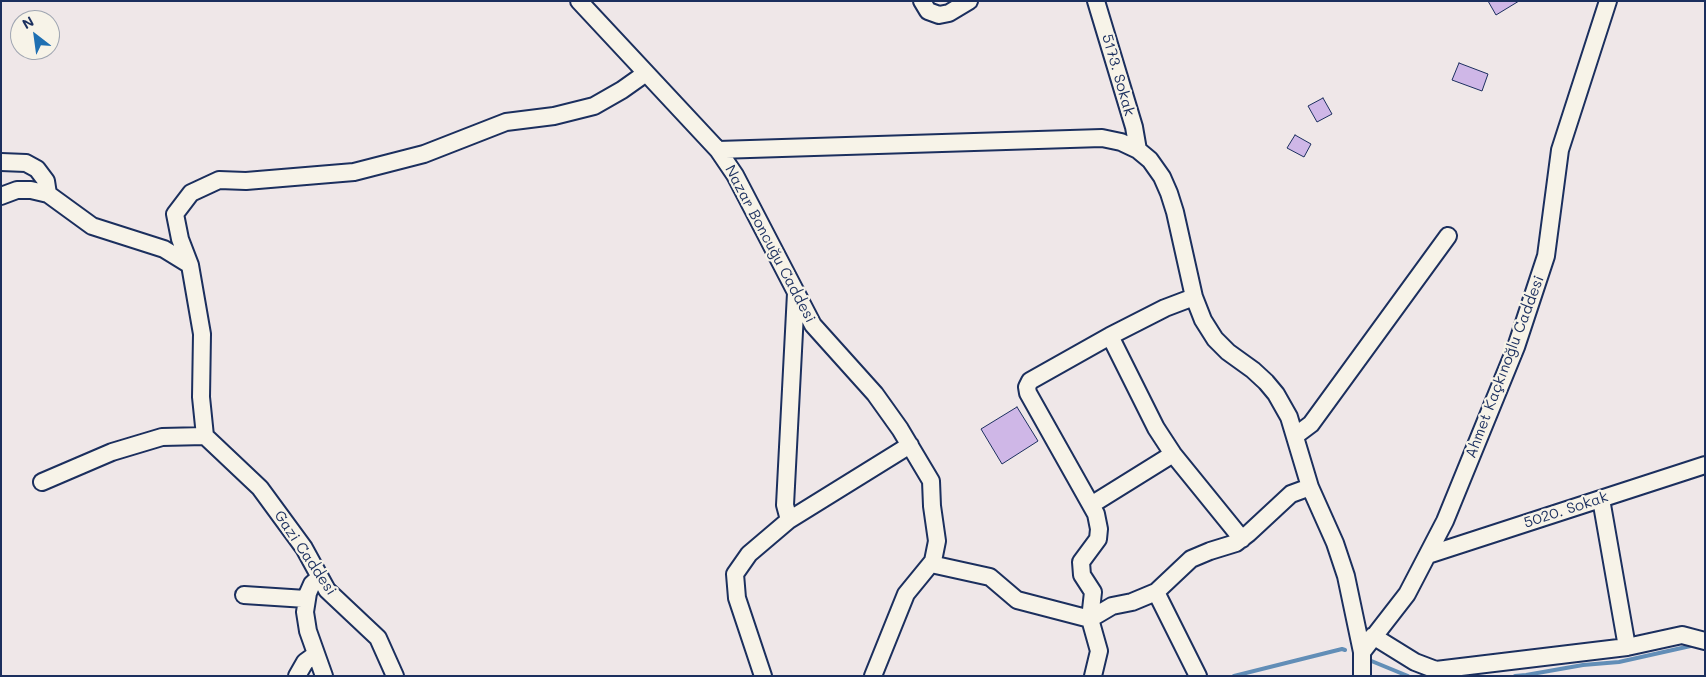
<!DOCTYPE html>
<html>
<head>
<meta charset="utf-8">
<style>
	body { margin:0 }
	#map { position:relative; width:1706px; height:677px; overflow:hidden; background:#efe7e8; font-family:Mali,sans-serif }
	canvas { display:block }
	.frame { position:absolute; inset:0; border:2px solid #1b2f5e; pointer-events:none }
	.north { position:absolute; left:10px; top:10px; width:50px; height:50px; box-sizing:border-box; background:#f7f3e8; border:1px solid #9fa5b1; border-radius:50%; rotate:330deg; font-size:14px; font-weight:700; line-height:20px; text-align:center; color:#1b2f5e }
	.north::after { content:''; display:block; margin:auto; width:18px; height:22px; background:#1f6fb2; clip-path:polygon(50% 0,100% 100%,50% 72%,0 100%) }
</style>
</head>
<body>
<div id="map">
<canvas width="1706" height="677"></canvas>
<div class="frame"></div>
<div class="north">N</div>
</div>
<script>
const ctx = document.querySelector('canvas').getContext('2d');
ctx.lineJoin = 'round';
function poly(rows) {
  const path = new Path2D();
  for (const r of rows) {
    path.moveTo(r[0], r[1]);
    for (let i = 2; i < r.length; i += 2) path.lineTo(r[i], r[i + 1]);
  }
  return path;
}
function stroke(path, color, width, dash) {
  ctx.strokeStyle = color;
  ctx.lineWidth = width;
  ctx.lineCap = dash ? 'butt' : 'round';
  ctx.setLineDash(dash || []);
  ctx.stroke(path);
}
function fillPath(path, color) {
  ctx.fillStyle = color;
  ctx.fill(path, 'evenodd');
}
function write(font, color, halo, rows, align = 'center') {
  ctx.font = font + ' Mali,sans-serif';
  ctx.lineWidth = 4.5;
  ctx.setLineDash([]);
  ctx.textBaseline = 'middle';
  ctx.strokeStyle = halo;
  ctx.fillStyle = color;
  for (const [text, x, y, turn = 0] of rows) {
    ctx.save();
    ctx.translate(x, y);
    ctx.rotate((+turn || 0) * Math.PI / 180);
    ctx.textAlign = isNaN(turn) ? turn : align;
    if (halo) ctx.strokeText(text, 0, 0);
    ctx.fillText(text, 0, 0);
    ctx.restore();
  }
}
stroke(poly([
	[1369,660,1408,676],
	[1234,676,1342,649,1345,650],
	[1515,676,1526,675,1583,665,1619,662,1695,645]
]), '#628eb7', 4);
const building = poly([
	[1488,1,1519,1,1496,15,1488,1],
	[1459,63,1488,74,1482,91,1452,80,1459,63],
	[1323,98,1332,114,1317,122,1308,106,1323,98],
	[1295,135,1311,144,1304,157,1287,148,1295,135],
	[1017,407,1038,441,1002,464,981,429,1017,407]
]);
fillPath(building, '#cfb7e7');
stroke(building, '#1b2f5e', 1);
const minor = poly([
	[579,1,718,150,735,175,813,325,875,394,900,429,931,481,932,506,937,541,933,561,906,594,873,676],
	[922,1,928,11,939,15,949,13,969,1],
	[1096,1,1134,127,1138,150],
	[718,150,1102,138,1121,142,1138,150,1150,160,1162,177,1169,193,1175,212,1194,297,1203,320,1215,339,1228,352,1253,370,1266,382,1276,394,1289,417,1310,487,1335,543,1346,576,1362,652,1362,676],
	[1,162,26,163,37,169,46,181,48,194],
	[1,196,17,190,31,190,48,194,92,226,164,249,190,265],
	[1110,336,1156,428,1173,454,1242,539],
	[205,436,201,397,202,334,190,265,180,239,175,214,191,193,219,180,246,181,354,172,424,154,506,122,554,116,594,106,622,90,646,73],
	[205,436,260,488,304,548,327,590,378,638,395,676],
	[1295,436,1311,424,1448,236],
	[42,482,112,452,162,437,205,436],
	[1601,499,1627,647],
	[1091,505,1173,454],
	[789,520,785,505,796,293],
	[1428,555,1705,465],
	[931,564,990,577,1017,600,1090,619,1112,606,1132,602,1156,592],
	[320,577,312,584,308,593,305,612,308,631,324,676],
	[244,595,306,599],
	[1373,636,1415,662,1436,670,1627,647,1682,635,1705,641],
	[1362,652,1407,594,1445,521,1516,347,1546,256,1560,150,1608,1],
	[297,676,305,662,316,654],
	[763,676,737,598,735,574,749,554,789,520,910,445],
	[1093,676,1099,651,1090,619,1093,592,1082,575,1081,562,1098,539,1099,529,1096,514,1028,393,1027,387,1030,381,1110,336,1165,308,1194,297],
	[1198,676,1156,592,1191,559,1210,551,1236,543,1249,533,1291,494,1310,487]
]);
stroke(minor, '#1b2f5e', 20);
stroke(minor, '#f7f3e8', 16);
write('15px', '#1b2f5e', '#f7f3e8', [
	["5173. Sokak",1118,75,74],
	["Nazar Boncuğu Caddesi",770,244,62],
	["Ahmet Kaçkınoğlu Caddesi",1505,367,-69],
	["5020. Sokak",1566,510,-18],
	["Gazi Caddesi",305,553,56]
]);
</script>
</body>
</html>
